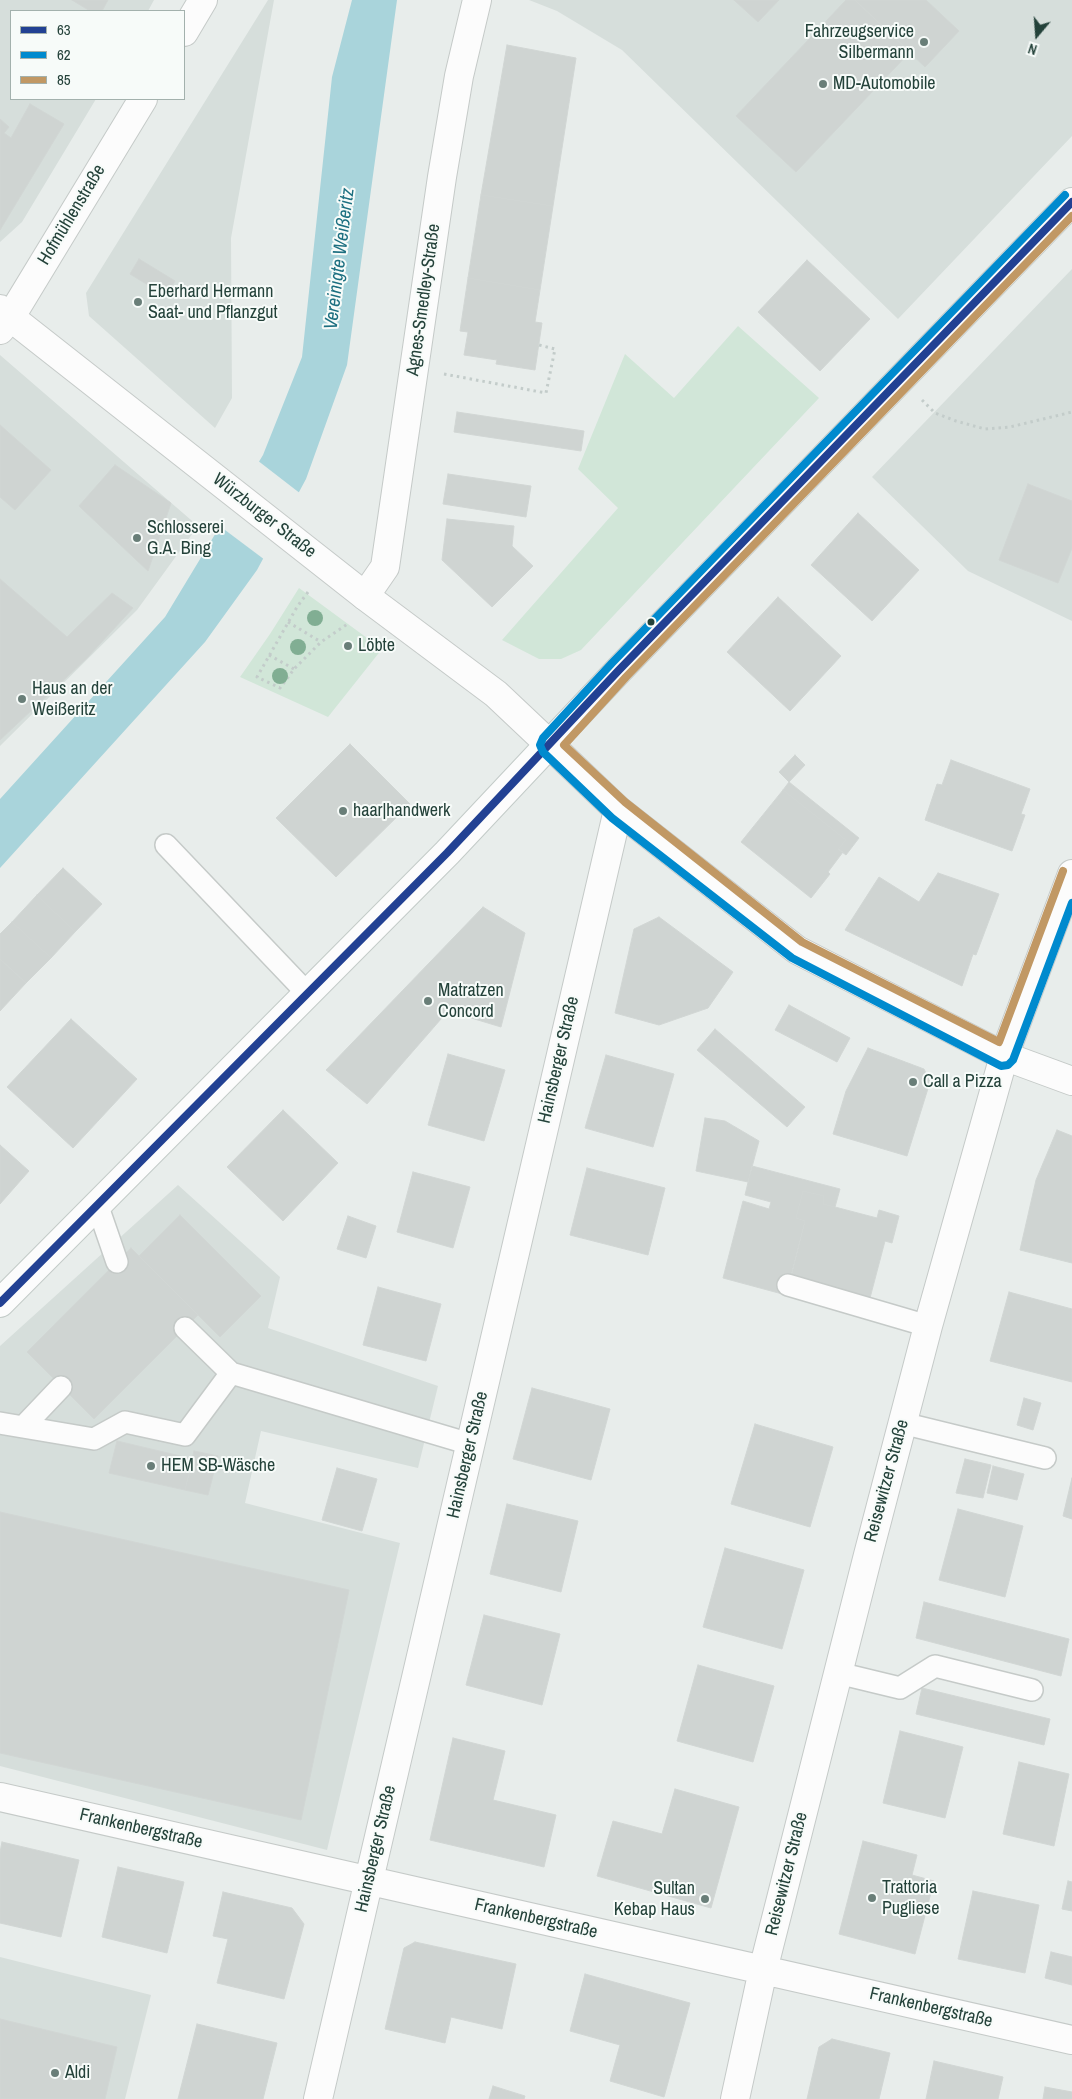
<!DOCTYPE html>
<html>
<head>
<meta charset="utf-8">
<style>
	body { margin:0 }
	#map { position:relative; width:1072px; height:2099px; overflow:hidden; background:#e8edeb; font-family:"Archivo Narrow",sans-serif }
	canvas { display:block }
	.legend { position:absolute; left:10px; top:10px; width:175px; height:90px; box-sizing:border-box; background:#f7fbf9; border:1px solid #a3b1ad; margin:0; padding:6px 9px; list-style:none; font-size:15px; color:#24423a }
	.legend li { display:flex; align-items:center; gap:10px; height:25px }
	.legend b { width:25px; border:1px solid #a3b1ad }
	.north { position:absolute; left:1012px; top:10px; width:50px; height:50px; -webkit-text-stroke:4px #f7fbf9; paint-order:stroke; rotate:198deg; font-size:14px; font-weight:700; line-height:20px; text-align:center; color:#24423a }
	.north::after { content:''; display:block; margin:auto; width:18px; height:22px; background:#24423a; clip-path:polygon(50% 0,100% 100%,50% 72%,0 100%) }
</style>
</head>
<body>
<div id="map">
<canvas width="1072" height="2099"></canvas>
<ul class="legend">
<li><b style="height:6px;background:#224193"></b>63</li>
<li><b style="height:6px;background:#008ace"></b>62</li>
<li><b style="height:6px;background:#c19864"></b>85</li>
</ul>
<div class="north">N</div>
</div>
<script>
const ctx = document.querySelector('canvas').getContext('2d');
ctx.lineJoin = 'round';
function fillPath(path, color) {
  ctx.fillStyle = color;
  ctx.fill(path, 'evenodd');
}
function poly(rows) {
  const path = new Path2D();
  for (const r of rows) {
    path.moveTo(r[0], r[1]);
    for (let i = 2; i < r.length; i += 2) path.lineTo(r[i], r[i + 1]);
  }
  return path;
}
function stroke(path, color, width, dash) {
  ctx.strokeStyle = color;
  ctx.lineWidth = width;
  ctx.lineCap = dash ? 'butt' : 'round';
  ctx.setLineDash(dash || []);
  ctx.stroke(path);
}
function write(font, color, halo, rows, align = 'center') {
  ctx.font = font + ' "Archivo Narrow",sans-serif';
  ctx.lineWidth = 4;
  ctx.setLineDash([]);
  ctx.textBaseline = 'middle';
  ctx.strokeStyle = halo;
  ctx.fillStyle = color;
  for (const [text, x, y, turn = 0] of rows) {
    ctx.save();
    ctx.translate(x, y);
    ctx.rotate((+turn || 0) * Math.PI / 180);
    ctx.textAlign = isNaN(turn) ? turn : align;
    if (halo) ctx.strokeText(text, 0, 0);
    ctx.fillText(text, 0, 0);
    ctx.restore();
  }
}
fillPath(poly([
	[0,0,154,0,148,11,11,11,11,99,96,99,22,222,0,242],
	[268,0,274,0,231,238,232,398,215,428,89,316,86,293],
	[529,0,1072,0,1072,136,898,319,622,50,557,11],
	[1072,269,1072,621,968,571,872,477],
	[0,355,198,526,137,610,0,746],
	[178,1185,280,1277,268,1328,438,1386,418,1468,261,1431,245,1503,400,1543,327,1850,0,1766,0,1346],
	[0,1957,151,1995,125,2099,0,2099]
]), '#d6dedb');
fillPath(poly([
	[738,326,819,398,581,650,561,659,539,659,502,640,618,508,578,469,625,354,674,398],
	[299,588,382,649,328,717,240,677,270,634]
]), '#d1e6d8');
fillPath(poly([
	[352,0,397,0,347,365,306,479,257,570,205,642,0,868,0,799,165,617,263,455,302,357,332,77]
]), '#a9d4db');
fillPath(poly([
	[257,460,301,494,265,560,217,524]
]), '#e8edeb');
const building = poly([
	[72,0,108,0,102,11,90,11,72,0],
	[734,0,779,0,758,22,734,0],
	[846,0,855,0,910,52,796,172,736,116,846,0],
	[855,0,926,0,959,31,925,67,855,0],
	[507,45,576,58,553,206,481,195,507,45],
	[30,104,64,124,0,230,0,119,9,127,4,133,11,138,30,104],
	[481,195,553,206,540,290,468,278,481,195],
	[139,259,175,281,166,296,130,274,139,259],
	[807,260,870,319,820,371,758,312,807,260],
	[468,278,540,290,535,322,542,323,535,370,496,364,497,360,464,355,468,332,460,331,468,278],
	[457,412,584,431,581,451,454,432,457,412],
	[0,425,51,470,15,510,0,497,0,425],
	[115,465,171,503,148,571,79,506,115,465],
	[448,474,531,486,526,517,443,504,448,474],
	[1028,484,1072,501,1072,548,1058,583,999,560,1028,484],
	[858,513,919,570,872,621,811,565,858,513],
	[447,519,514,526,512,546,533,566,492,607,442,560,447,519],
	[0,579,67,637,112,593,133,608,86,659,0,740,0,579],
	[778,597,841,656,790,711,727,652,778,597],
	[350,744,410,804,336,877,276,818,350,744],
	[795,755,805,765,789,782,779,772,795,755],
	[951,760,1030,789,1021,814,1025,815,1012,851,925,820,937,784,942,785,951,760],
	[789,782,859,838,846,855,838,849,846,840,783,790,789,782],
	[783,790,846,840,838,849,843,852,828,872,830,874,811,898,741,842,783,790],
	[63,868,102,904,75,932,37,895,63,868],
	[938,873,999,894,976,955,973,954,962,986,845,930,879,877,919,902,938,873],
	[37,895,75,932,51,958,12,922,37,895],
	[483,907,525,933,501,1027,448,1011,367,1104,326,1070,483,907],
	[659,917,733,972,708,1008,659,1025,615,1013,634,929,659,917],
	[12,922,51,958,26,983,0,959,0,934,12,922],
	[0,959,26,983,0,1011,0,959],
	[789,1005,850,1038,837,1062,775,1030,789,1005],
	[71,1019,137,1079,73,1148,7,1087,71,1019],
	[715,1029,805,1107,787,1127,697,1050,715,1029],
	[868,1048,924,1069,930,1082,907,1156,833,1134,846,1091,868,1048],
	[448,1054,505,1070,484,1141,428,1125,448,1054],
	[606,1055,674,1074,653,1147,585,1128,606,1055],
	[283,1110,338,1163,283,1221,227,1167,283,1110],
	[705,1118,725,1121,759,1141,748,1182,696,1171,705,1118],
	[1057,1130,1072,1136,1072,1263,1020,1250,1036,1180,1057,1130],
	[0,1145,29,1171,0,1204,0,1145],
	[752,1166,840,1189,835,1207,823,1204,824,1196,803,1191,796,1218,805,1221,786,1295,723,1278,743,1201,769,1209,771,1202,745,1195,752,1166],
	[587,1168,665,1188,648,1255,570,1235,587,1168],
	[413,1172,470,1187,453,1248,397,1232,413,1172],
	[803,1191,824,1196,823,1204,835,1207,877,1218,879,1210,899,1216,892,1243,885,1241,870,1298,791,1277,805,1221,796,1218,803,1191],
	[180,1215,261,1296,220,1337,139,1256,180,1215],
	[348,1216,376,1226,366,1258,337,1249,348,1216],
	[131,1248,198,1315,94,1419,27,1352,131,1248],
	[378,1287,441,1304,426,1361,363,1345,378,1287],
	[1009,1292,1072,1309,1072,1382,990,1361,1009,1292],
	[532,1388,610,1409,591,1480,513,1459,532,1388],
	[1024,1398,1041,1403,1033,1430,1017,1425,1024,1398],
	[755,1424,833,1447,810,1527,731,1504,755,1424],
	[117,1441,193,1459,185,1490,109,1473,117,1441],
	[194,1451,218,1456,208,1495,185,1490,194,1451],
	[965,1459,991,1465,983,1498,956,1493,965,1459],
	[993,1466,1024,1474,1017,1500,987,1493,993,1466],
	[337,1468,377,1479,362,1531,322,1520,337,1468],
	[1072,1478,1072,1519,1063,1516,1072,1478],
	[507,1504,578,1521,561,1592,490,1574,507,1504],
	[958,1509,1023,1526,1005,1597,939,1580,958,1509],
	[0,1512,349,1590,301,1820,0,1753,0,1512],
	[725,1548,804,1570,782,1649,703,1627,725,1548],
	[924,1602,1069,1639,1061,1676,916,1638,924,1602],
	[484,1615,560,1634,542,1705,466,1685,484,1615],
	[698,1665,774,1686,753,1762,677,1741,698,1665],
	[922,1688,1050,1719,1044,1745,916,1714,922,1688],
	[900,1731,963,1747,945,1818,883,1803,900,1731],
	[453,1738,505,1751,493,1800,556,1815,544,1867,430,1840,453,1738],
	[1019,1762,1069,1774,1054,1846,1003,1834,1019,1762],
	[675,1789,739,1807,711,1908,597,1876,613,1821,662,1834,675,1789],
	[863,1841,917,1855,912,1875,934,1881,915,1954,839,1934,863,1841],
	[2,1842,79,1860,61,1937,0,1923,0,1852,2,1842],
	[118,1867,184,1882,167,1953,102,1937,118,1867],
	[1068,1881,1072,1882,1072,1911,1062,1909,1068,1881],
	[973,1891,1039,1905,1025,1973,958,1959,973,1891],
	[223,1892,292,1908,304,1924,284,1999,217,1983,228,1939,213,1936,223,1892],
	[415,1942,516,1964,502,2029,451,2017,445,2043,385,2029,404,1948,415,1942],
	[1051,1952,1072,1957,1072,1985,1045,1978,1051,1952],
	[585,1974,690,2003,664,2097,610,2081,620,2045,570,2031,585,1974],
	[0,2019,117,2047,105,2099,0,2099,0,2019],
	[197,2024,277,2043,263,2099,178,2099,197,2024],
	[832,2039,890,2053,879,2099,807,2099,819,2047,832,2039],
	[934,2061,1003,2077,998,2099,926,2099,934,2061],
	[493,2086,525,2096,524,2099,489,2099,493,2086],
	[1045,2087,1072,2092,1072,2099,1043,2099,1045,2087]
]);
fillPath(building, '#cfd4d2');
stroke(building, '#d1d6d4', 1);
const service = poly([
	[166,845,307,993],
	[97,1204,117,1262],
	[788,1285,928,1326],
	[185,1328,231,1373],
	[0,1423,94,1439,125,1422,185,1435,231,1373,470,1444],
	[902,1423,1045,1458],
	[23,1427,61,1387],
	[838,1673,900,1688,935,1666,1032,1690]
]);
const minor = poly([
	[184,32,203,0],
	[0,330,10,318,143,99],
	[365,596,385,567,442,177,459,76,477,0],
	[550,745,618,810,797,950,1004,1056,1072,1081],
	[0,1797,1072,2040],
	[318,2099,618,810],
	[735,2099,763,1970,868,1555,928,1326,1004,1056,1072,874]
]);
const tertiary = poly([
	[0,309,365,596,496,694,550,745]
]);
const secondary = poly([
	[0,1303,447,853,619,670,1072,202]
]);
stroke(service, '#c5cac8', 24);
stroke(minor, '#c5cac8', 30);
stroke(tertiary, '#c5cac8', 30);
stroke(secondary, '#c3cbc8', 30);
stroke(poly([
	[444,374,546,393,555,349,539,345],
	[922,400,935,413,956,421,985,429,1010,427,1072,412],
	[308,592,297,607,257,677,280,688,294,669,321,642,349,623],
	[288,622,321,642],
	[269,655,294,669]
]), '#c3ccca', 3, [2.5, 4]);
stroke(service, '#fcfcfc', 21);
stroke(minor, '#fcfcfc', 28);
stroke(tertiary, '#fcfcfc', 28);
stroke(secondary, '#fcfcfc', 28);
stroke(poly([
	[0,1303,447,853,619,670,1072,202]
]), '#224193', 8);
stroke(poly([
	[1065,195,612,663,543,738,540,745,543,752,612,818,792,958,1001,1066,1008,1065,1013,1060,1072,903]
]), '#008ace', 8);
stroke(poly([
	[1063,871,999,1042,802,942,625,802,564,745,626,677,1072,216]
]), '#c19864', 8);
ctx.fillStyle = '#81ae93';
for (const [x, y] of [
	[315,618],
	[298,647],
	[280,676]
]) {
  ctx.beginPath();
  ctx.arc(x, y, 8, 0, 2 * Math.PI);
  ctx.fill();
}
for (const [x, y, r, color] of [
	[924,42,5,"#697e78"],
	[823,84,5,"#697e78"],
	[138,302,5,"#697e78"],
	[137,538,5,"#697e78"],
	[651,622,4.5,"#24423a"],
	[348,646,5,"#697e78"],
	[22,699,5,"#697e78"],
	[343,811,5,"#697e78"],
	[428,1001,5,"#697e78"],
	[913,1082,5,"#697e78"],
	[151,1466,5,"#697e78"],
	[872,1898,5,"#697e78"],
	[705,1899,5,"#697e78"],
	[55,2073,5,"#697e78"]
]) {
  const dot = new Path2D();
  dot.arc(x, y, r, 0, 2 * Math.PI);
  ctx.fillStyle = color;
  ctx.fill(dot);
  stroke(dot, '#f7fbf9', 2);
}
write('18px', '#24423a', '#f7fbf9', [
	["Fahrzeugservice",914,32,"right"],
	["Silbermann",914,53,"right"],
	["MD-Automobile",833,84],
	["Eberhard Hermann",148,292],
	["Saat- und Pflanzgut",148,313],
	["Schlosserei",147,528],
	["G.A. Bing",147,549],
	["Löbte",358,646],
	["Haus an der",32,689],
	["Weißeritz",32,710],
	["haar|handwerk",353,811],
	["Matratzen",438,991],
	["Concord",438,1012],
	["Call a Pizza",923,1082],
	["HEM SB-Wäsche",161,1466],
	["Trattoria",882,1888],
	["Pugliese",882,1909],
	["Sultan",695,1889,"right"],
	["Kebap Haus",695,1910,"right"],
	["Aldi",65,2073]
], 'left');
write('18px', '#24423a', '#f7fbf9', [
	["Hofmühlenstraße",72,215,-59],
	["Agnes-Smedley-Straße",424,300,-82],
	["Würzburger Straße",264,516,38],
	["Hainsberger Straße",559,1060,-77],
	["Hainsberger Straße",468,1455,-77],
	["Reisewitzer Straße",887,1481,-75],
	["Frankenbergstraße",141,1829,13],
	["Hainsberger Straße",376,1849,-77],
	["Reisewitzer Straße",787,1874,-76],
	["Frankenbergstraße",536,1919,13],
	["Frankenbergstraße",931,2008,13]
]);
write('italic 19px', '#1c6f80', '#f7fbf9', [
	["Vereinigte Weißeritz",340,259,-83]
]);
</script>
</body>
</html>
